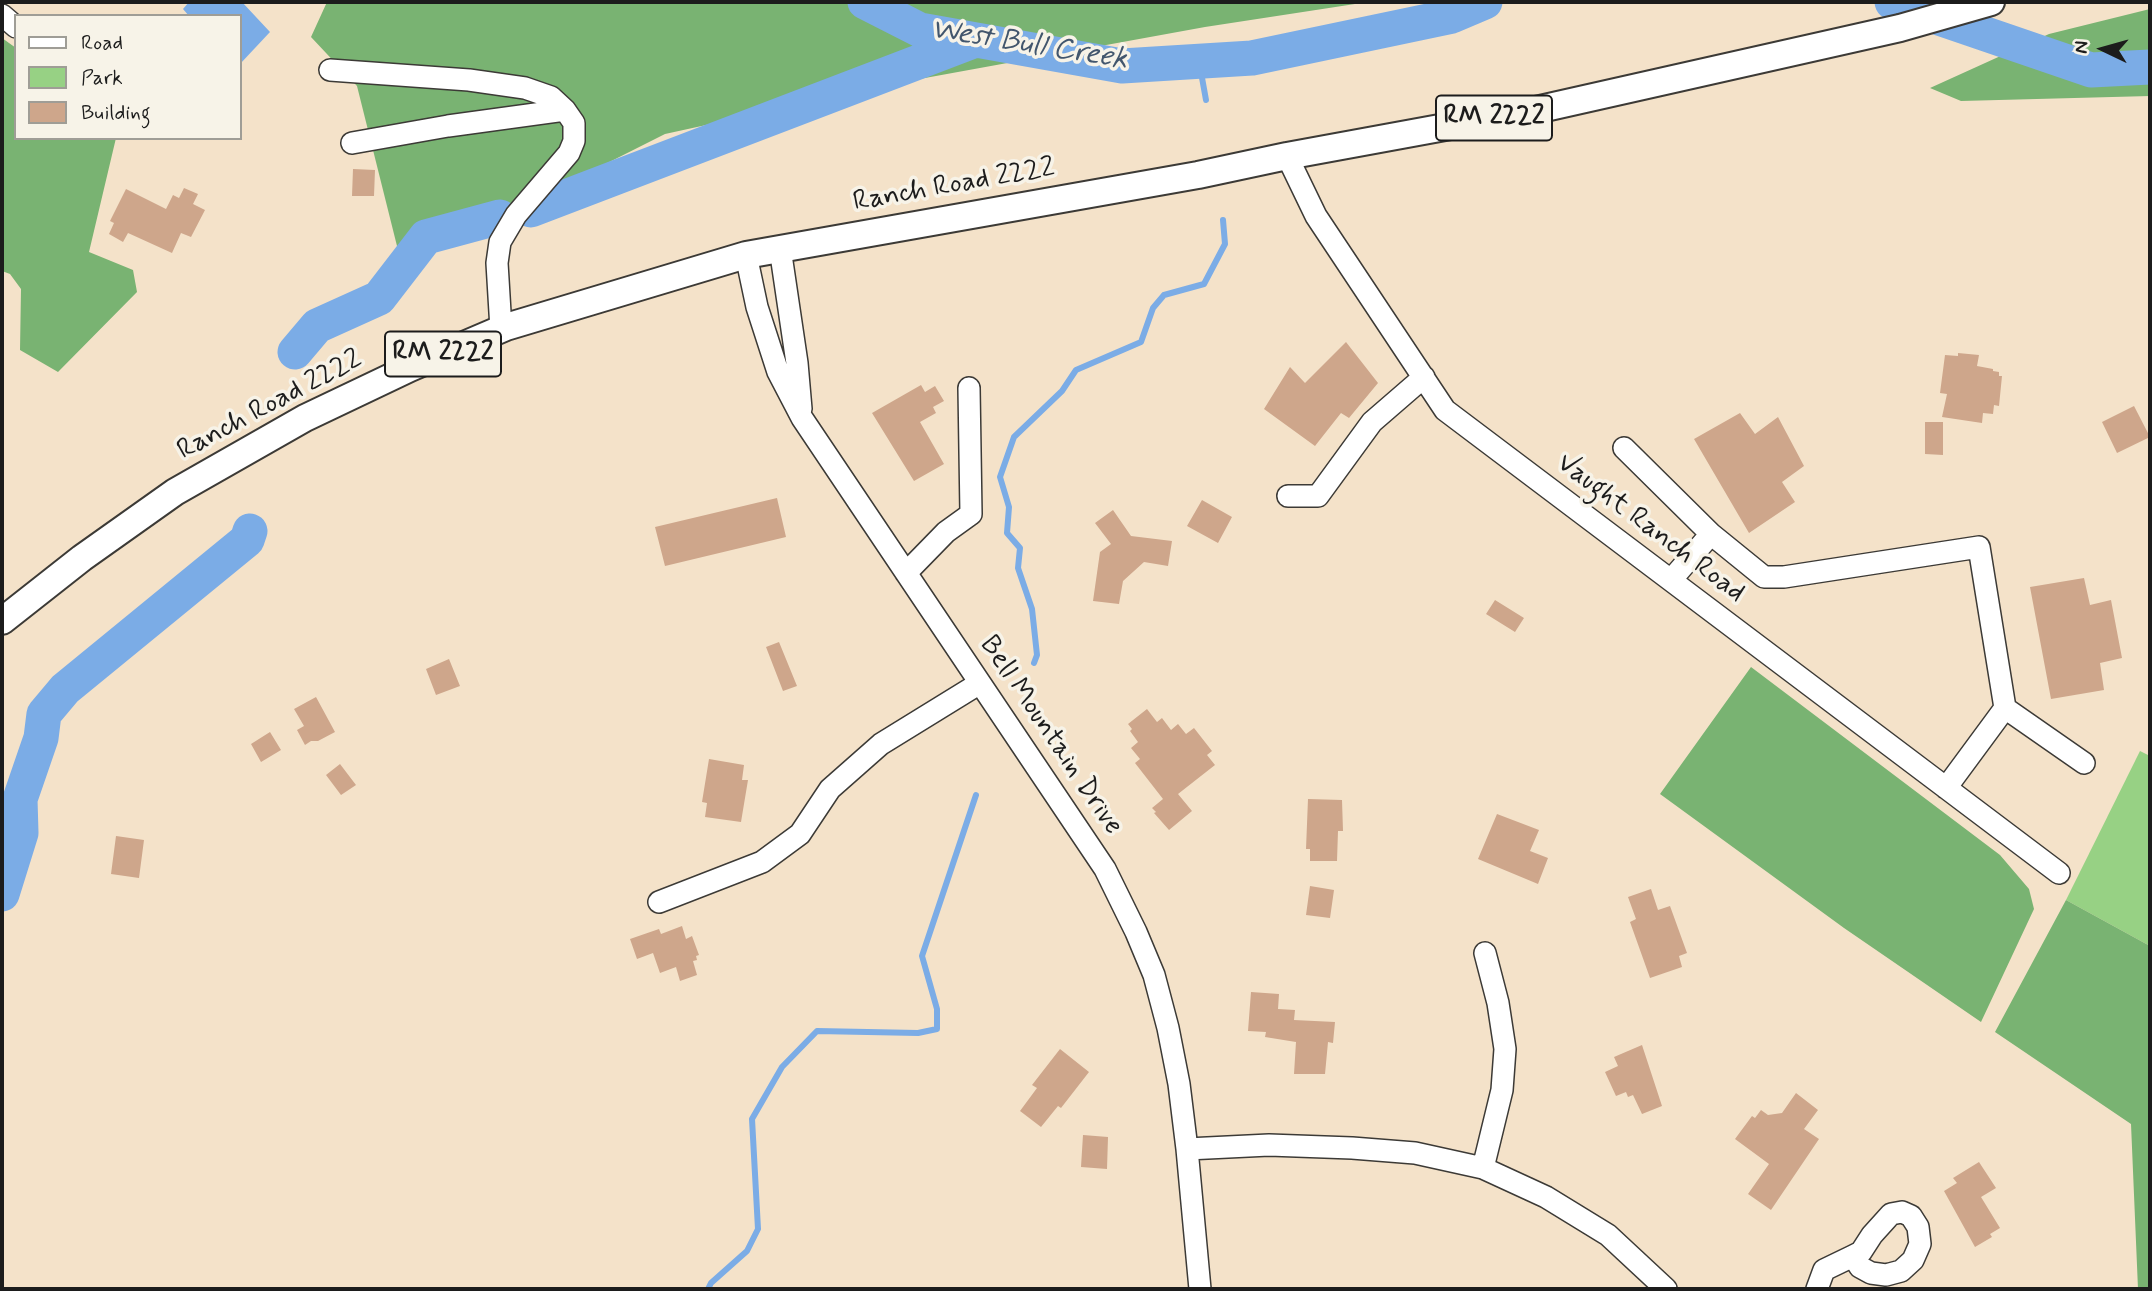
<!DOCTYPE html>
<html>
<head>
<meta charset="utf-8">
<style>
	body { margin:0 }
	#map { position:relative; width:2152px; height:1291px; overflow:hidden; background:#f4e2c9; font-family:Mynerve,sans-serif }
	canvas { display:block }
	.frame { position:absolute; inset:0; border:4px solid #1c1c1c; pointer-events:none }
	.legend { position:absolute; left:14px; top:14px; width:228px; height:126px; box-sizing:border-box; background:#f7f3e8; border:2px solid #9f9d96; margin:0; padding:9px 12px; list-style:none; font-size:21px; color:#1c1c1c }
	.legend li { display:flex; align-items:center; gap:14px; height:35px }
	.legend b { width:35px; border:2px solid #9f9d96 }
	.north { position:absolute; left:2068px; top:14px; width:70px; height:70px; -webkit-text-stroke:5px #f7f3e8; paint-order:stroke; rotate:275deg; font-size:19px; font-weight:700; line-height:28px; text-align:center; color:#1c1c1c }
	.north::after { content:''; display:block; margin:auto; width:24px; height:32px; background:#1c1c1c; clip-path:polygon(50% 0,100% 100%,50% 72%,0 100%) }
</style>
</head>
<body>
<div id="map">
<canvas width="2152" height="1291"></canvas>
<div class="frame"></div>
<ul class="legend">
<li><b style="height:9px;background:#fff"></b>Road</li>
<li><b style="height:19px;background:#97d184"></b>Park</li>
<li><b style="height:19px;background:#cea68b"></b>Building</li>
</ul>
<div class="north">N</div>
</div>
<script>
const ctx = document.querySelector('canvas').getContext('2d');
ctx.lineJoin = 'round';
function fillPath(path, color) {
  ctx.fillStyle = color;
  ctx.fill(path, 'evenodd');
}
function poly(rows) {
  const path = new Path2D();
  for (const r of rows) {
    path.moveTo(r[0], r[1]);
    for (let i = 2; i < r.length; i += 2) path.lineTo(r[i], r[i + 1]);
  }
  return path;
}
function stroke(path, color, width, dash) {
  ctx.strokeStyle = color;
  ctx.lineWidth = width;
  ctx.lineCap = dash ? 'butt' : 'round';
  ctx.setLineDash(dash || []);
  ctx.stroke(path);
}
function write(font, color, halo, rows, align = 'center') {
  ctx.font = font + ' Mynerve,sans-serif';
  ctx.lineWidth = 7;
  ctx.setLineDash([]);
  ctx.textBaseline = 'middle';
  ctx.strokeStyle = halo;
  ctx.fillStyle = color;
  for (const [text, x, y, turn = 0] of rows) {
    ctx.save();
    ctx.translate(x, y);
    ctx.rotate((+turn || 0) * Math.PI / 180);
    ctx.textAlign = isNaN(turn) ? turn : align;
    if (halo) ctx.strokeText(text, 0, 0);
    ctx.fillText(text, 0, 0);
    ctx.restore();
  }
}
fillPath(poly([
	[2140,751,2150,756,2150,946,2066,900]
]), '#97d184');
fillPath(poly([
	[327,2,1368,2,1205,27,903,82,665,134,532,201,401,262,357,86,311,37],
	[2150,9,2150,96,1961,101,1930,88,2049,34],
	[2,38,16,48,16,138,116,138,89,252,133,270,137,292,58,372,20,350,21,289,10,274,2,271],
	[1751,667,2000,855,2029,889,2034,909,1981,1022,1844,928,1660,794],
	[2066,900,2150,946,2150,1289,2138,1289,2131,1124,1995,1032]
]), '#79b372');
fillPath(poly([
	[189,2,242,2,270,32,240,64,240,16,189,16,183,9]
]), '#7bace6');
stroke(poly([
	[1199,61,1206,100],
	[1034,663,1037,655,1032,609,1018,568,1020,548,1007,533,1009,507,1000,477,1014,437,1062,391,1076,370,1141,342,1153,308,1164,295,1204,284,1225,244,1223,220],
	[708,1289,711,1283,747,1251,758,1229,752,1119,782,1067,817,1031,918,1033,937,1029,937,1009,922,956,976,795]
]), '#7bace6', 6);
stroke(poly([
	[865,2,920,30,1122,66,1252,58,1452,16,1485,2],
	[1892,2,2091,70,2150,67],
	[531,210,976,40],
	[295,352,317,326,379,298,426,237,500,217],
	[2,894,21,833,20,799,41,738,44,714,65,689,247,540,250,531]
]), '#7bace6', 35);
fillPath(poly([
	[353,169,375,170,374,196,352,196],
	[184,188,198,194,193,204,205,210,191,237,181,233,172,253,128,233,123,242,109,234,114,223,110,221,126,189,166,209,173,195,179,198],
	[1346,342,1378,383,1349,418,1341,413,1315,446,1264,409,1290,367,1305,383],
	[1958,353,1979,355,1977,366,1993,369,1993,371,1999,372,1999,376,2002,376,1999,406,1994,405,1993,414,1983,413,1982,423,1942,417,1947,394,1940,393,1945,355,1958,356],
	[921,385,925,392,935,386,944,401,933,407,936,413,920,422,944,464,914,481,872,413],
	[2134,406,2150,437,2117,453,2102,422],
	[1740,413,1755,434,1778,417,1804,466,1782,482,1795,502,1749,533,1694,439],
	[1925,422,1943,422,1943,455,1925,454],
	[777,498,786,537,665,566,655,527],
	[1202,500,1232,517,1218,543,1187,526],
	[1113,510,1131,536,1172,541,1168,566,1144,562,1123,581,1119,604,1093,601,1100,552,1111,544,1095,523],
	[2084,578,2090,605,2111,600,2122,658,2100,663,2104,690,2051,699,2030,587],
	[1495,600,1524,618,1515,632,1486,614],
	[779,642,797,686,783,691,766,647],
	[449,659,460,686,436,695,426,669],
	[316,697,335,732,318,741,311,741,305,745,297,730,304,726,294,709],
	[1147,709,1157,722,1162,718,1171,730,1178,724,1186,734,1194,728,1212,751,1207,755,1215,765,1178,794,1192,811,1169,830,1154,813,1156,812,1152,808,1163,799,1135,763,1140,759,1131,748,1138,742,1130,731,1132,729,1128,724],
	[270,732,281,750,261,762,251,744],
	[709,759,744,765,742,780,748,780,741,822,705,817,707,803,702,802],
	[340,764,356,785,341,795,326,775],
	[1308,799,1342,800,1343,831,1338,831,1337,861,1310,861,1310,849,1306,849],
	[1497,814,1539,830,1530,851,1548,858,1538,884,1478,859],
	[116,836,144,840,139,878,111,874],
	[1310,886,1334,890,1330,918,1306,915],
	[1651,889,1658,910,1670,906,1687,953,1679,956,1682,967,1650,978,1630,922,1636,919,1628,897],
	[682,926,686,939,692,936,699,955,696,956,697,960,693,961,697,975,680,981,676,967,660,973,653,953,637,959,630,939,659,929,661,934],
	[1251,992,1279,994,1278,1009,1295,1010,1294,1020,1335,1022,1333,1043,1328,1042,1325,1074,1294,1074,1296,1042,1265,1037,1266,1032,1248,1031],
	[1642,1045,1662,1106,1642,1114,1633,1095,1628,1097,1626,1092,1616,1096,1605,1072,1618,1066,1614,1057],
	[1060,1049,1089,1072,1061,1108,1058,1106,1041,1127,1020,1111,1037,1088,1032,1085],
	[1796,1093,1818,1110,1804,1129,1819,1139,1771,1210,1748,1194,1769,1164,1735,1139,1752,1116,1755,1118,1761,1110,1768,1115,1782,1113],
	[1083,1135,1108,1137,1107,1169,1081,1167],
	[1979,1162,1996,1188,1981,1197,2000,1228,1990,1234,1992,1237,1975,1247,1944,1191,1957,1183,1953,1178]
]), '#cea68b');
const minor = poly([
	[2,15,16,27],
	[330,70,469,80,525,88,551,97,565,110,574,123,574,141,569,153,516,215,500,242,497,263,501,329],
	[352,143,448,126,565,110],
	[1287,156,1316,216,1445,410,2059,873],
	[780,248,797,363,801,409],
	[746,255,757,307,778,372,802,418,1105,869,1136,932,1154,975,1168,1028,1179,1084,1187,1149,1200,1289],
	[1624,448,1711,534,1764,577,1784,577,1979,547,2005,708,2084,763],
	[1288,496,1318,496,1372,422,1424,377],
	[906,573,946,532,971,514,969,388],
	[1671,580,1711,534],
	[1946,788,2005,708],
	[659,902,762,862,800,834,830,789,881,744,980,683],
	[1187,1149,1269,1145,1352,1148,1415,1153,1483,1168,1546,1197,1608,1235,1666,1289],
	[1483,1168,1502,1090,1505,1049,1498,1003,1485,953],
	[1817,1289,1824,1270,1853,1256,1861,1252,1872,1235,1891,1214,1902,1212,1911,1216,1918,1227,1920,1244,1913,1260,1901,1271,1886,1275,1871,1273,1860,1267,1853,1256]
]);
const major = poly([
	[2,621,82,558,175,492,305,418,410,368,506,327,746,255,1198,175,1287,156,1527,112,1900,28,1991,2]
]);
stroke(minor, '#3c3a36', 24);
stroke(major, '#3c3a36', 30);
stroke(minor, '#fff', 21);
stroke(major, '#fff', 26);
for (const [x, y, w] of [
	[1494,118,116],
	[443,354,116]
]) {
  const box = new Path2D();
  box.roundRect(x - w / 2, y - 22.5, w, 45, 5);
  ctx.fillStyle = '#f7f3e8';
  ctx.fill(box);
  stroke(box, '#1c1c1c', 2);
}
write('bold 26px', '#1c1c1c', null, [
	["RM 2222",1494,118],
	["RM 2222",443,354]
]);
write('28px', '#1c1c1c', '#f7f3e8', [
	["Ranch Road 2222",954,186,-10],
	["Ranch Road 2222",270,406,-28],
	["Vaught Ranch Road",1650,529,37],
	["Bell Mountain Drive",1050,736,56]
]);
write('italic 30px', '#42566d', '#f7f3e8', [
	["West Bull Creek",1029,46,9]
]);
</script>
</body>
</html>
